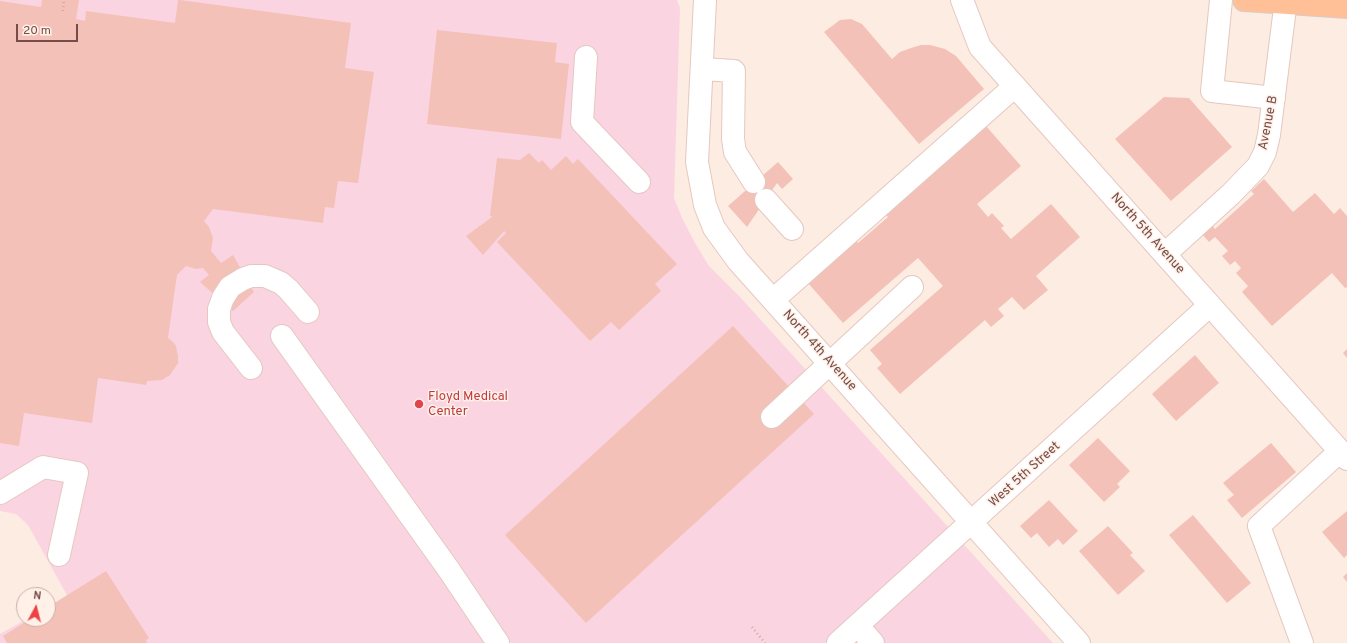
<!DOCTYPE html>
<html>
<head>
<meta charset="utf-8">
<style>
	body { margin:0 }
	#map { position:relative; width:1347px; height:643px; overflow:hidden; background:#fdece1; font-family:Overpass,sans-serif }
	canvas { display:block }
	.north { position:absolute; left:16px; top:587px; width:40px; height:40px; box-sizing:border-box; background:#fff1e8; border:1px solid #c8afa8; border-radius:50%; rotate:7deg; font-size:11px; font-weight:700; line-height:16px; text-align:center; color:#754c47 }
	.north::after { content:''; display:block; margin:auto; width:14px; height:18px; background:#ed4144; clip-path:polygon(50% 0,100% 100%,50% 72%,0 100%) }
	.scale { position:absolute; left:16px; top:24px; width:62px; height:18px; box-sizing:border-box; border:2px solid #754c47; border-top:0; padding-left:5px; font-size:12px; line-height:14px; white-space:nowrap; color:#754c47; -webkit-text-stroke:3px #fff1e8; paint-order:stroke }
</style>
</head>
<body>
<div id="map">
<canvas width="1347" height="643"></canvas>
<div class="north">N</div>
<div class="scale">20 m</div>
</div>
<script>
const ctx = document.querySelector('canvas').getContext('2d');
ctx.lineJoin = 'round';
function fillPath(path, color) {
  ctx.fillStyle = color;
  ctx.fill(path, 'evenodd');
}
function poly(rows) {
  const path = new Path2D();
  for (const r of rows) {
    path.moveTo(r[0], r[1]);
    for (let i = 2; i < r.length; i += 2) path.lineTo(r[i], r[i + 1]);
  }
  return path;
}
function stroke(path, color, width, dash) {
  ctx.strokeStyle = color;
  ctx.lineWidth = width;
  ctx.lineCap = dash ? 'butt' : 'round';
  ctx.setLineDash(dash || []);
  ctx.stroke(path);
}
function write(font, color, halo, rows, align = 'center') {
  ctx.font = font + ' Overpass,sans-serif';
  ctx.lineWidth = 3;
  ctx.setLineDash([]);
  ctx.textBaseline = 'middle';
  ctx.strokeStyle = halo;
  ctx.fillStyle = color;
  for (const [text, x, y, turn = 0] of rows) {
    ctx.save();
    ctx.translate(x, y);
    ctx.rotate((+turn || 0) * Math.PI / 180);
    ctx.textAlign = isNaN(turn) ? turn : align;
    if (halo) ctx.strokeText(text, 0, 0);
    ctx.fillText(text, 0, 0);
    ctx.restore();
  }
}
fillPath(poly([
	[0,0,677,0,680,8,674,198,682,218,695,243,709,266,740,297,1053,643,0,643,0,634,27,619,48,619,68,597,28,525,16,514,0,511]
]), '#fbd4e2');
fillPath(poly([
	[42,0,79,0,76,19,85,21,86,11,175,23,178,0,180,0,351,23,345,68,374,72,358,183,338,181,334,208,325,207,323,223,213,209,204,221,209,227,213,238,211,251,221,263,233,255,254,292,233,311,200,282,209,275,203,268,196,269,186,266,177,275,168,338,172,341,176,346,178,356,178,363,170,375,162,380,147,381,146,385,98,378,92,423,24,413,19,446,0,443,0,1,41,7],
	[851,19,862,24,892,59,900,52,911,48,921,45,930,45,945,49,956,56,984,89,919,144,824,32,840,20],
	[437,30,557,43,555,62,569,64,561,139,427,124],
	[1164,97,1189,98,1232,147,1171,201,1115,139],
	[986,126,1021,166,977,204,988,217,992,213,1004,226,1001,228,1011,239,1051,204,1080,237,1036,276,1048,290,1024,310,1012,297,998,309,1004,316,991,327,985,320,900,394,877,368,882,364,870,350,943,286,918,258,843,323,808,283,856,241,858,243,888,217,885,214],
	[529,153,539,163,542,160,551,170,566,156,573,164,578,159,677,264,655,284,661,291,619,330,611,322,590,341,497,242,506,233,504,231,483,255,466,236,492,217,490,215,497,158,520,160],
	[778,162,793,179,782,189,777,183,747,227,728,206],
	[1264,179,1293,212,1315,193,1334,214,1340,208,1347,216,1347,287,1345,288,1332,273,1272,326,1242,292,1248,286,1236,273,1241,268,1235,261,1230,265,1222,256,1228,251,1215,237,1209,242,1202,234,1212,225,1215,229,1254,194,1251,191],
	[733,326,814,414,586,623,505,535],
	[1347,349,1347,358,1343,353],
	[1195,355,1219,383,1176,421,1152,394],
	[1098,438,1130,471,1117,484,1120,487,1104,502,1069,465],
	[1271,443,1296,472,1242,518,1227,500,1234,495,1223,483],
	[1049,500,1078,531,1063,545,1058,539,1049,547,1037,533,1031,538,1020,526],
	[1347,511,1347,555,1344,558,1322,532],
	[1193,515,1251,583,1227,603,1169,535],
	[1108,526,1133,553,1130,555,1145,571,1118,595,1079,551],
	[106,571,149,638,146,640,147,643,7,643,3,636,30,619,48,619,48,607],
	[1347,573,1347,582,1343,577]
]), '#f4c1b8');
const minor = poly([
	[705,0,697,162,705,205,714,228,738,261,1079,643],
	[962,0,980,47,1347,459],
	[1221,0,1212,91,1274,98],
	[586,57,582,122,639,182],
	[702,69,734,71,733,139,735,152,754,182],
	[766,200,792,229],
	[1165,254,1231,194,1258,166,1265,152,1269,135,1286,0],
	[773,300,1015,86],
	[282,336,449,570,498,643],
	[251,368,223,332,219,322,219,309,223,298,230,287,243,279,251,276,265,276,281,283,288,289,308,312],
	[772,417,912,287],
	[0,493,43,467,77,473,59,555],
	[858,626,873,643],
	[838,643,1210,305],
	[1302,643,1259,526,1340,451]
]);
const major = poly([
	[1244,0,1347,7]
]);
stroke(minor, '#e4c8c0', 24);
stroke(major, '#d8cdcb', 24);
stroke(poly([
	[63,11,64,0],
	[752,627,765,643]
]), '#d8a49b', 2.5, [1, 3]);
stroke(minor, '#fff', 22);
stroke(major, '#ffbf97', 22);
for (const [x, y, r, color] of [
	[419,404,5,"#e0444e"]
]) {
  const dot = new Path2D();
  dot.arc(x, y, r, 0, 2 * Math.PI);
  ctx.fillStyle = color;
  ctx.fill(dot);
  stroke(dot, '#fff1e8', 1.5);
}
write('13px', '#754c47', '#fff1e8', [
	["Avenue B",1269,123,-79],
	["North 5th Avenue",1147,234,48],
	["North 4th Avenue",819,351,48],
	["West 5th Street",1025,475,-42]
]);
write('13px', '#be3a42', '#fff1e8', [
	["Floyd Medical",428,397],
	["Center",428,412]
], 'left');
</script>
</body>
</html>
